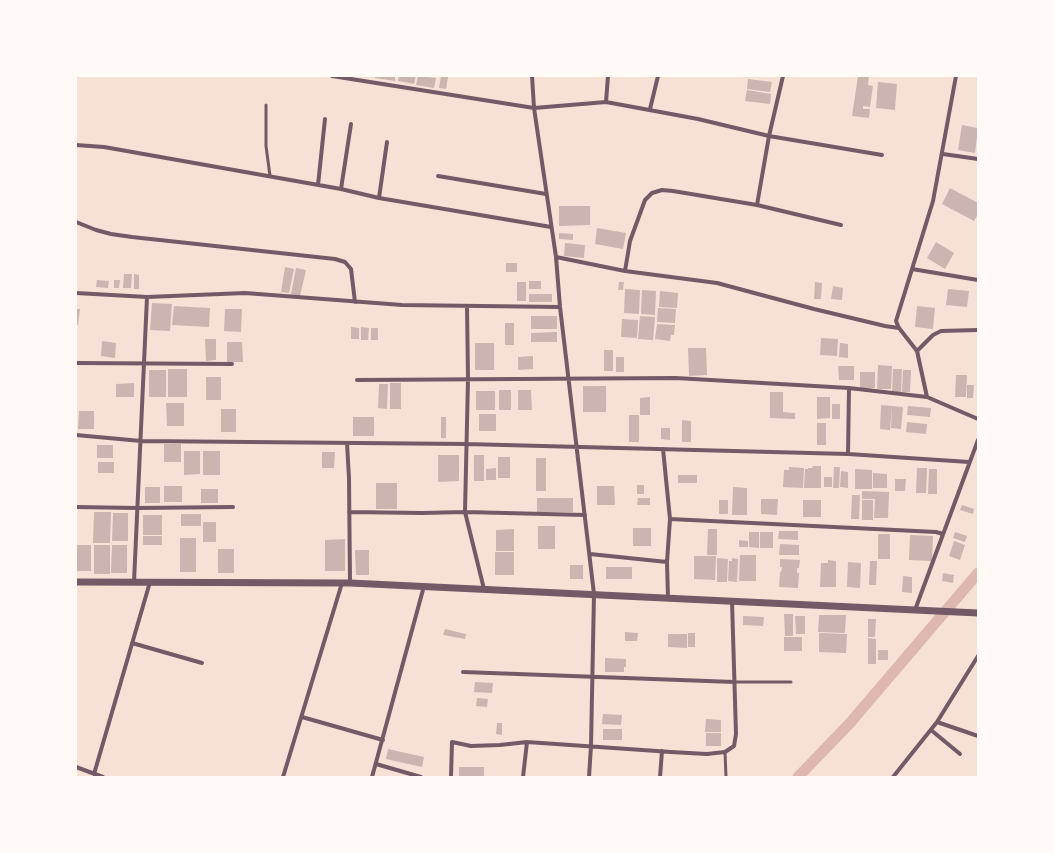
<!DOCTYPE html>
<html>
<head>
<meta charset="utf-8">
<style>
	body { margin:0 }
	#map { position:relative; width:1054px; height:853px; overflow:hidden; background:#f7e1d7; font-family:"PT Sans Narrow",sans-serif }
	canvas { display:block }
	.frame { position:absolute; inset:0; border:77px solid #fffaf5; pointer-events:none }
</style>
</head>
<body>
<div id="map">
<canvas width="1054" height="853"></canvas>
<div class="frame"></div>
</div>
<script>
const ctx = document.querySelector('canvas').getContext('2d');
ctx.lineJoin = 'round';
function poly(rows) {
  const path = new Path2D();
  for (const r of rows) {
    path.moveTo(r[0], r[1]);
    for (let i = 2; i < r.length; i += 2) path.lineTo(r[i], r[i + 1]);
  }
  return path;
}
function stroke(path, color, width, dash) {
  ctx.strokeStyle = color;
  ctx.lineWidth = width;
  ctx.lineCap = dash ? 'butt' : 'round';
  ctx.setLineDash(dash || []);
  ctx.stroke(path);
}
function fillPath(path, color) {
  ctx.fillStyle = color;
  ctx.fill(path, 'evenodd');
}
stroke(poly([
	[798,777,850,723,978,573]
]), '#dcb8b0', 11);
fillPath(poly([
	[375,76,395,76,395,81,375,78],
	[399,76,416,76,414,84,398,81],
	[418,76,436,78,434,88,416,85],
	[441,76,448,77,446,89,439,88],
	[858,76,869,76,868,85,873,86,870,107,863,106,863,109,870,109,869,118,852,116],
	[748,79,772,82,770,92,747,89],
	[878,82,897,84,895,110,876,108],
	[747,90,771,94,770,104,745,101],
	[962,125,978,128,975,153,958,150],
	[950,188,978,203,978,214,974,221,942,204],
	[559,206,590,206,590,225,559,226],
	[597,228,626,233,623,249,595,244],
	[559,233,573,234,573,240,559,239],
	[936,242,954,253,945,269,927,258],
	[565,243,585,245,584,258,564,256],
	[506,263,517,263,517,272,506,272],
	[285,267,294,269,289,293,281,292],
	[296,268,306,270,300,296,291,294],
	[124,274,132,274,131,288,123,288],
	[134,274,139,275,139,289,134,289],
	[97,280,109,281,108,288,96,287],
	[114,280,120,280,119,288,114,288],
	[529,281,541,281,541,289,529,289],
	[517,282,526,282,526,301,517,301],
	[619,282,624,282,623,290,618,290],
	[815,282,822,283,821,299,814,299],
	[833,286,843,288,842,300,831,299],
	[625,289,640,290,639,314,624,313],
	[948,289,969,291,967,307,946,305],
	[642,290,656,291,655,315,641,314],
	[660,291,678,293,677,308,659,307],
	[529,294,552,294,552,302,529,302],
	[152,303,172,304,170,331,150,330],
	[174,306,210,308,209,327,172,325],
	[917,306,935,308,933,329,915,327],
	[658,308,676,309,675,323,657,322],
	[76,309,80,309,78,325,76,325],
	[225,309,242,309,241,332,224,331],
	[531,316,557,316,557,329,531,329],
	[640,316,655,317,653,340,638,339],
	[622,319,638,320,637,338,621,337],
	[505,323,514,323,514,345,505,345],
	[657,324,675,325,674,335,671,335,670,341,655,339],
	[351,327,359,328,359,339,351,339],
	[361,327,369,328,368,340,361,340],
	[371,328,378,328,378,340,371,340],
	[557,332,557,342,531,342,531,333],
	[821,338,838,339,837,356,820,355],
	[205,339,216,339,216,360,206,361],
	[102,341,116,343,115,358,101,356],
	[227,342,242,342,243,362,227,362],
	[475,343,494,343,494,370,475,370],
	[840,343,848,344,848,358,839,357],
	[688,348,706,348,707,375,689,376],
	[604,350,613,350,613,371,604,371],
	[533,356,533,369,518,370,518,357],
	[616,357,624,357,624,372,616,372],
	[878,365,892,366,891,389,877,389],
	[838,366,854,366,854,380,839,380],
	[168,369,187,369,187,397,168,397],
	[893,369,902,369,901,392,892,392],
	[149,370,166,370,166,397,149,397],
	[903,370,911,370,910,392,902,392],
	[860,372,875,372,875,388,860,388],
	[956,375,967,375,966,397,955,397],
	[206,377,221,377,221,400,206,400],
	[134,383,134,397,116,397,116,384],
	[390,383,401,383,401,409,390,409],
	[379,384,388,384,387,409,378,408],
	[967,385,974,385,973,398,967,398],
	[583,386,606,386,606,412,583,412],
	[499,390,511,390,511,410,499,410],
	[518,390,531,390,532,410,518,410],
	[476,391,495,391,495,410,476,410],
	[770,392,783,392,783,412,795,413,795,419,770,418],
	[650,397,650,415,640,415,640,398],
	[817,397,830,397,830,418,817,419],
	[166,403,184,403,184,426,167,426],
	[832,404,840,404,840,419,832,419],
	[881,405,892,406,890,430,880,429],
	[892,406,903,407,901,429,891,428],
	[908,406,931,408,930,417,907,415],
	[221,409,236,409,236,432,221,432],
	[79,411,94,411,94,429,78,429],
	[479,414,496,414,496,431,479,431],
	[629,415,639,415,639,442,629,442],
	[353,417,374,417,374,436,353,436],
	[441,417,446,417,446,438,441,438],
	[682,420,691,421,691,442,682,442],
	[907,422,927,424,926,434,906,432],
	[817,423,826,423,826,445,817,445],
	[661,428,670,428,670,440,661,439],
	[164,444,181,444,181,462,164,462],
	[97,445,113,445,113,458,97,458],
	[184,451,200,451,200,474,184,475],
	[203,451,220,451,220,475,203,475],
	[322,452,335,452,334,468,322,468],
	[438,455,459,455,459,481,438,482],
	[474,455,484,455,484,481,474,481],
	[498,457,510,457,510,478,498,478],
	[536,458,546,458,546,491,536,491],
	[98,462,114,462,114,473,98,473],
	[813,466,821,466,821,488,804,488,805,469,808,469,808,468,812,468],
	[789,467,804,468,803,488,783,487,784,470,789,470],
	[834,467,840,467,839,488,833,488],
	[496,468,496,480,486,480,486,469],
	[917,468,927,468,926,493,916,493],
	[855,469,872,470,872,489,855,489],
	[929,469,937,469,937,494,928,494],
	[841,471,848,472,848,488,840,487],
	[873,473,887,474,887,488,873,488],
	[678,475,697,475,697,483,678,483],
	[824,477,832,477,832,487,824,487],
	[895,479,906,479,905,491,895,491],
	[376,483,397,483,397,509,376,509],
	[637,485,644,485,644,494,637,494],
	[164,486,182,486,182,502,164,502],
	[597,486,614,486,615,505,597,505],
	[145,487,160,487,160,503,145,503],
	[733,487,747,488,747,515,732,515],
	[201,489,218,489,218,503,201,503],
	[862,491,889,492,888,518,874,518,875,499,862,499],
	[852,495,860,495,859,519,851,519],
	[537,498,573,498,573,512,537,512],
	[638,498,650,498,650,505,637,505],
	[761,499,778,499,777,515,761,514],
	[719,500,728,500,728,514,719,514],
	[803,500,821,500,821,517,803,517],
	[862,500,873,500,873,520,862,520],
	[962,505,974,509,973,514,960,510],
	[94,512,111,512,110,543,93,543],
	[113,513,128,513,128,541,112,541],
	[181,514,201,514,201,526,181,526],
	[143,515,162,515,162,535,143,535],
	[203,522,216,522,216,542,203,542],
	[538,526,555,526,555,549,538,549],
	[633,528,651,528,651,546,633,546],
	[514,529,514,551,496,551,496,530],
	[708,529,717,529,717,555,707,555],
	[779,531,798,531,798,540,778,539],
	[749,532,759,532,759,548,749,547],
	[760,532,773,532,773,548,760,548],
	[955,532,967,536,965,542,953,538],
	[878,534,890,534,890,559,878,559],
	[910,535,933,536,932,561,909,560],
	[143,536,162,536,162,545,143,545],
	[180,538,196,538,196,572,180,572],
	[345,539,345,571,325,571,325,540],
	[739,540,748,541,748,547,739,547],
	[954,541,965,545,960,560,949,556],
	[780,544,799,545,799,555,779,555],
	[76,545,91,545,91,571,76,571],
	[94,545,110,545,110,574,94,574],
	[112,545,127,545,127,573,111,573],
	[218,549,234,549,234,573,218,573],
	[355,550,369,550,369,575,356,575],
	[495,552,514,552,514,575,495,575],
	[740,555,756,555,756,581,739,581],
	[694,556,716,556,715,580,694,579],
	[717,558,728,559,727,582,717,582],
	[732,558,738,559,737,582,728,581,729,561,732,561],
	[780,559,800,560,799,568,797,568,797,573,799,573,798,588,779,587,780,572,781,572,782,567,780,567],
	[828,560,836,561,836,587,820,587,821,563,828,563],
	[870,561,877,561,876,585,869,585],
	[848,562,861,563,860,588,847,587],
	[570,565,583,565,583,579,570,579],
	[606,567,632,567,632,579,606,579],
	[943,573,954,575,953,583,942,581],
	[903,576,912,577,912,593,902,592],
	[784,614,793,614,793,636,785,636],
	[819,615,846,615,845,633,818,632],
	[743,616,764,617,763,626,743,625],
	[795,616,805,616,805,634,796,634],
	[868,619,876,619,875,637,868,637],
	[445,629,466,634,465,639,443,635],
	[625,632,638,633,637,641,625,641],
	[688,633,695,633,695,647,688,647],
	[819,633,847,634,846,653,819,652],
	[668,634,687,634,687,648,668,647],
	[784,637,802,637,802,651,784,651],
	[868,638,876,639,876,664,868,664],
	[878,650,888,650,888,660,878,660],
	[605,658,626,659,626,667,624,667,624,672,605,672],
	[475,682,493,683,492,693,474,692],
	[477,698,488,699,487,707,476,706],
	[603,714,622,715,621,725,602,724],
	[706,719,721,720,721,732,705,732],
	[497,723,502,723,502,735,496,734],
	[603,729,622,729,622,740,603,740],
	[706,733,721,733,721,746,706,746],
	[388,749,424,757,422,767,386,759],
	[459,767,484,767,484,777,459,777]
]), '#ccb4b1');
stroke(poly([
	[266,105,266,146,270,176],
	[734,682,791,682],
	[725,752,726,777]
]), '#755966', 3);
stroke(poly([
	[332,76,534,108,606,102,698,119,769,136,882,155],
	[532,76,534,108,556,257,560,307,594,594,591,746,589,777],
	[606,102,608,76],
	[650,109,658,76],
	[76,145,104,147,341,189,379,198,551,227],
	[943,154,978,159],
	[438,176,546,194],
	[318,185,325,119],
	[341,189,351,124],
	[379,198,387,142],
	[757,205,769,136,783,76],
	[76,222,96,230,111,234,132,237,335,259,345,262,351,269,355,302],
	[556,257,625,271,717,283,814,309,885,326,899,328],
	[912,269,978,280],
	[625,271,630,241,645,200,652,193,662,190,673,191,757,205,841,225],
	[76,293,147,297,245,293,402,305,560,307],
	[467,306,468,379,465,512,484,589],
	[917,351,933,335,941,331,978,330],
	[76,363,232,364],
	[357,380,676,378,849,388,927,397,978,419],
	[927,397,917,351,899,328,896,321,933,201,956,76],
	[76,435,141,441,466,444,848,454,969,462],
	[347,443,349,478,350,583],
	[663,449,670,519],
	[848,454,849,388],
	[76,507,137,508,233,507],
	[349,512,422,513,465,512,585,515],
	[590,554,667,562],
	[134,582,147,297],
	[668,598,667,562,670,519,936,532,943,534],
	[915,610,978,440],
	[132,643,202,663],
	[463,672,734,682],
	[302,717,383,740],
	[937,722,978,736],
	[931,730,960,754],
	[376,764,421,777],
	[76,767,103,777],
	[94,774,150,582],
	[283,777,342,583],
	[372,777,424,586],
	[451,777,452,742,471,746,500,745,527,742,671,752,707,754,725,752,734,746,736,734,732,601],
	[523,777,527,742],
	[660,777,662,751],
	[893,777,937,722,978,656]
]), '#755966', 4);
stroke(poly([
	[76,582,350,583,978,613]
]), '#755966', 7);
</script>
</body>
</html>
